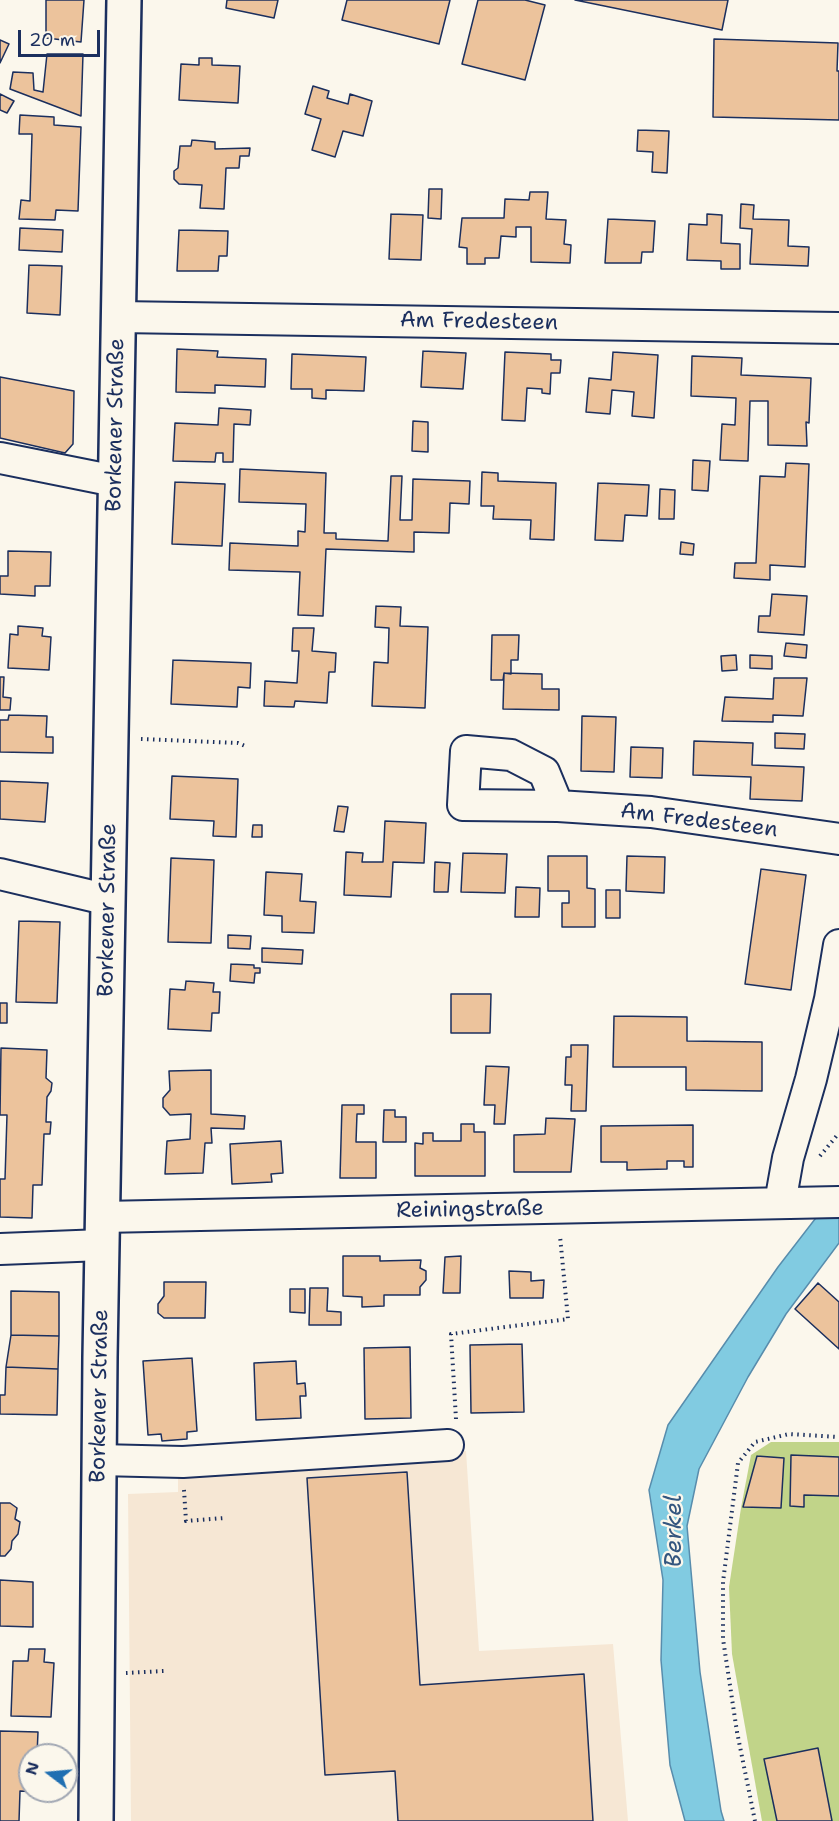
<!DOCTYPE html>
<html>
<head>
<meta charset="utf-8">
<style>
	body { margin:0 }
	#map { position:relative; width:839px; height:1821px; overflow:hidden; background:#fbf7ec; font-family:"Shantell Sans",sans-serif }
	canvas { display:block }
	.north { position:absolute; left:18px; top:1743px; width:60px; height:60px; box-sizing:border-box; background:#fbf7ec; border:2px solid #a1a7b3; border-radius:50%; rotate:286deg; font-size:16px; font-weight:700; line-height:24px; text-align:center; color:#1b2f5e }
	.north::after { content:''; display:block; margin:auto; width:21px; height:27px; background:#1f6fb2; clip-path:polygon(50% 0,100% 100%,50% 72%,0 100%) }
	.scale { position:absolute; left:18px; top:30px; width:82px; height:27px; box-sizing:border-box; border:3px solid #1b2f5e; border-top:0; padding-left:8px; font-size:18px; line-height:21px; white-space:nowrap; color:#1b2f5e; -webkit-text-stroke:4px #fbf7ec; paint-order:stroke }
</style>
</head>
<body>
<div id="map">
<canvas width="839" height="1821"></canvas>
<div class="north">N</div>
<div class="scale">20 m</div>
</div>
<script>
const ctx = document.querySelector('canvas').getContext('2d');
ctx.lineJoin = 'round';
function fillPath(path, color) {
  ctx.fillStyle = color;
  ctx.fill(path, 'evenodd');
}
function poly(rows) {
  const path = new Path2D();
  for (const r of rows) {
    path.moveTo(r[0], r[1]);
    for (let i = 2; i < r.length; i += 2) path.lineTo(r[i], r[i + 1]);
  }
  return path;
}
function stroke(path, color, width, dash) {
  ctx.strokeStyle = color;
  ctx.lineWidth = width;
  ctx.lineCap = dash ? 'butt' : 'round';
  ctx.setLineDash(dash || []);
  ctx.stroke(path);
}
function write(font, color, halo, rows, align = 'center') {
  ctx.font = font + ' "Shantell Sans",sans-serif';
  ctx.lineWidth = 4.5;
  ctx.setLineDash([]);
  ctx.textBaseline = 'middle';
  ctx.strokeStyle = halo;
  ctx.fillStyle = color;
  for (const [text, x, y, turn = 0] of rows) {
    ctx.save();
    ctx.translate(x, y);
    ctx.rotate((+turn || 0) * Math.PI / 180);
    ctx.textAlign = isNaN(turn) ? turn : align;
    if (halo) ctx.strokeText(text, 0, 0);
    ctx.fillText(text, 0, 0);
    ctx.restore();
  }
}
fillPath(poly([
	[466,1451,479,1651,613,1644,628,1821,131,1821,128,1494,178,1492,178,1477]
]), '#f6e7d4');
fillPath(poly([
	[771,1442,839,1442,839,1821,762,1821,732,1654,729,1587,741,1508,751,1455]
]), '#c1d489');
const water = poly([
	[839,1188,839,1243,786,1314,748,1377,699,1469,687,1526,700,1672,721,1811,724,1821,685,1821,670,1765,661,1660,663,1580,649,1490,668,1425,778,1267,839,1188]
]);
fillPath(water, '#81cbe1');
stroke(water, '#588dad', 1.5);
const building = poly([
	[46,0,84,0,81,42,46,38,46,0],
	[227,0,278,0,274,18,226,8,227,0],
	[347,0,450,0,439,44,342,20,347,0],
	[478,0,525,0,545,5,525,80,462,64,478,0],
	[575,0,728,0,722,30,575,0],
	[714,39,838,43,837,71,839,71,839,120,713,117,714,39],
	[0,40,9,44,0,63,0,40],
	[47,54,83,54,81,116,10,89,13,72,33,73,34,90,43,92,47,54],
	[199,58,212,58,212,65,240,66,238,103,179,100,181,64,199,65,199,58],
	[313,86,329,91,327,98,348,104,350,94,372,101,363,136,343,131,335,157,312,150,321,119,305,114,313,86],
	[0,94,14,101,7,113,0,110,0,94],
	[20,115,54,117,54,125,81,127,78,211,56,210,55,220,19,219,21,200,30,201,32,134,19,134,20,115],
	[638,130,669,131,667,173,652,172,653,152,637,151,638,130],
	[192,140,215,142,215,149,250,148,249,156,240,156,239,168,226,168,224,209,200,208,202,185,179,184,174,179,174,171,178,168,180,146,191,146,192,140],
	[429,189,442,189,441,219,428,218,429,189],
	[530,192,548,192,546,219,566,220,564,244,571,245,570,263,531,262,531,227,516,227,516,237,501,236,499,258,485,258,485,264,467,264,467,248,459,247,462,218,504,218,505,199,529,200,530,192],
	[741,204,754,205,753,219,789,220,788,246,809,247,808,266,750,264,752,229,740,228,741,204],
	[391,214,423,215,421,260,389,259,391,214],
	[707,214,722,215,721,243,740,244,740,269,721,269,721,261,687,260,689,224,707,225,707,214],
	[608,219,655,221,653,252,642,252,641,263,605,263,608,219],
	[20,228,63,230,62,252,19,250,20,228],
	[179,230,228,231,227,256,219,256,218,271,177,271,179,230],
	[29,265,62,266,60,315,27,313,29,265],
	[177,349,218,351,217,357,266,359,265,387,215,385,215,393,176,392,177,349],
	[423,351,466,353,463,389,421,387,423,351],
	[505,352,551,354,551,360,561,360,560,373,551,373,550,394,542,393,542,389,527,388,525,421,502,420,505,352],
	[613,352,658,355,654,418,632,416,634,392,612,390,610,414,586,412,589,378,611,380,613,352],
	[292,354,366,357,364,391,326,390,326,399,312,398,312,389,291,389,292,354],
	[692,356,742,358,741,375,811,378,809,423,806,422,807,446,768,445,768,401,750,401,748,461,720,460,722,424,735,425,736,398,691,396,692,356],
	[0,377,74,391,73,444,65,453,0,438,0,377],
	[219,408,251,410,250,425,234,424,233,462,223,462,223,453,216,453,215,462,173,461,175,423,218,425,219,408],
	[413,421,428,422,428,452,412,451,413,421],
	[693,460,710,461,708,491,692,490,693,460],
	[786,463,809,464,805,567,770,565,770,580,734,578,735,563,756,563,760,476,785,477,786,463],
	[240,469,326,473,324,533,336,533,336,539,388,541,391,476,402,476,400,520,412,520,413,479,470,481,469,504,450,503,449,533,414,532,414,552,326,549,323,616,298,615,300,572,229,570,230,543,298,546,298,531,305,532,306,504,239,502,240,469],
	[482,472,498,473,498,481,556,483,554,540,530,539,531,520,493,519,494,506,481,506,482,472],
	[175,482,225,484,222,546,172,544,175,482],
	[598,483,649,485,647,516,625,515,623,541,595,540,598,483],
	[660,489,675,490,674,519,659,519,660,489],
	[681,542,694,544,693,555,680,554,681,542],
	[8,551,51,552,50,586,35,586,35,596,0,594,0,576,8,576,8,551],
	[772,594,807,596,804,635,758,632,759,616,770,616,772,594],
	[376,606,401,607,400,626,428,627,425,708,372,706,374,662,388,663,389,628,375,627,376,606],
	[18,626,43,628,42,636,51,637,49,670,8,668,10,634,18,635,18,626],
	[293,628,314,628,312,651,336,653,335,672,329,672,327,703,295,701,294,707,264,706,265,681,297,683,299,651,292,651,293,628],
	[492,635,519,635,518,660,511,660,511,674,504,673,503,680,491,680,492,635],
	[786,643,807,645,806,658,784,656,786,643],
	[736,655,737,670,722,671,721,656,736,655],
	[750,655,772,656,772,669,750,668,750,655],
	[173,660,251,663,250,688,238,687,237,707,171,704,173,660],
	[504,673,542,674,542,689,559,689,559,710,503,709,504,673],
	[0,677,4,677,3,697,11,698,10,710,0,710,0,677],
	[774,678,807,678,803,716,773,715,773,722,722,721,725,697,773,699,774,678],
	[9,715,47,716,46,737,53,737,53,753,0,752,0,720,8,720,9,715],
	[582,716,616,717,614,772,581,771,582,716],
	[775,733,805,734,804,749,775,748,775,733],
	[694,741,753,743,752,765,804,767,802,801,750,799,751,777,693,775,694,741],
	[631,747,663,748,662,778,630,777,631,747],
	[172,776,238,779,236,837,213,836,214,821,170,819,172,776],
	[0,781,48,783,45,822,0,819,0,781],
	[338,806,348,807,344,832,334,831,338,806],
	[385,821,426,823,424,863,393,862,391,897,344,895,346,852,363,853,362,862,383,862,385,821],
	[253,825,262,825,262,837,252,837,253,825],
	[463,853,507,854,505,893,461,892,463,853],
	[548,856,587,856,587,888,595,889,595,927,562,927,562,903,569,903,569,891,548,891,548,856],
	[627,856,665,857,664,893,626,891,627,856],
	[171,858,214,860,211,943,168,942,171,858],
	[435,862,450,863,448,892,434,892,435,862],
	[761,869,806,875,791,990,745,984,761,869],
	[266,872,302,874,300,901,316,902,314,933,282,932,282,916,264,915,266,872],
	[516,887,540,888,539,917,515,917,516,887],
	[606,890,620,890,620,918,606,918,606,890],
	[19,921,60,922,57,1003,16,1002,19,921],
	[228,935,251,936,250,949,228,948,228,935],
	[262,948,303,950,302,964,262,962,262,948],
	[231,964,254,965,254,968,260,968,260,973,255,973,254,983,230,981,231,964],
	[186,981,214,983,213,992,220,992,219,1013,212,1013,211,1031,168,1029,170,989,185,990,186,981],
	[451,994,491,994,490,1033,451,1033,451,994],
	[0,1003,7,1003,7,1023,0,1023,0,1003],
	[614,1016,687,1017,687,1041,762,1042,762,1091,686,1090,686,1067,613,1067,614,1016],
	[571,1045,588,1045,586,1111,571,1111,572,1085,565,1085,566,1057,571,1057,571,1045],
	[1,1048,47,1050,46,1078,52,1083,51,1091,47,1097,46,1122,51,1122,50,1134,44,1134,42,1185,33,1185,32,1218,0,1217,0,1179,5,1179,7,1115,0,1115,1,1048],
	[486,1066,509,1067,505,1124,494,1124,495,1105,484,1105,486,1066],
	[211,1070,211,1114,245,1116,244,1129,211,1128,212,1143,205,1143,203,1173,165,1174,167,1141,190,1139,191,1114,170,1115,163,1107,163,1098,170,1090,169,1071,211,1070],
	[342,1105,364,1105,364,1114,357,1114,356,1142,376,1142,376,1178,340,1178,342,1105],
	[384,1110,395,1110,395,1117,406,1117,406,1142,383,1142,384,1110],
	[546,1118,575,1119,571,1172,514,1172,514,1135,545,1134,546,1118],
	[461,1124,474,1124,474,1132,485,1132,485,1176,415,1176,415,1143,423,1144,423,1133,433,1133,433,1141,461,1141,461,1124],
	[693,1125,693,1167,684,1167,684,1161,667,1161,667,1169,627,1170,627,1162,601,1162,601,1126,693,1125],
	[281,1141,283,1173,271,1174,272,1182,232,1184,230,1144,281,1141],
	[343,1256,380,1256,380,1261,421,1260,420,1268,426,1271,426,1280,420,1287,420,1295,384,1295,384,1306,362,1307,362,1297,343,1296,343,1256],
	[461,1256,460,1293,443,1293,445,1257,461,1256],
	[509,1271,531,1272,531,1281,544,1280,543,1298,510,1298,509,1271],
	[164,1282,206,1282,205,1318,164,1318,158,1313,158,1304,164,1296,164,1282],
	[818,1283,839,1302,839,1349,795,1309,818,1283],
	[310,1288,328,1288,327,1311,341,1312,341,1325,309,1325,310,1288],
	[290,1289,305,1289,305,1313,290,1312,290,1289],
	[11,1291,59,1292,59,1336,11,1335,11,1291],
	[11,1335,59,1336,58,1369,6,1367,11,1335],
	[522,1344,524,1412,471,1413,470,1345,522,1344],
	[410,1347,411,1418,365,1419,364,1348,410,1347],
	[192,1358,197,1431,187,1432,187,1439,162,1441,161,1434,148,1435,143,1361,192,1358],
	[296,1361,297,1384,305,1383,306,1396,300,1396,301,1418,256,1420,254,1363,296,1361],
	[6,1367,58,1369,57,1415,0,1414,0,1395,5,1395,6,1367],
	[791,1455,839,1457,839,1496,804,1495,804,1507,790,1506,791,1455],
	[757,1456,784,1458,781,1508,743,1507,757,1456],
	[407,1472,420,1685,584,1674,593,1821,398,1821,395,1771,325,1775,307,1478,407,1472],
	[0,1503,10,1503,17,1508,15,1519,20,1522,18,1534,12,1541,11,1549,5,1556,0,1556,0,1503],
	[0,1580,33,1582,33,1627,0,1626,0,1580],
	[29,1649,45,1649,44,1662,54,1663,51,1717,11,1716,13,1661,28,1661,29,1649],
	[0,1731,38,1732,37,1755,30,1755,30,1791,37,1792,20,1791,19,1821,0,1821,0,1731],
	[818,1748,832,1821,777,1821,764,1759,818,1748]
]);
fillPath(building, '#ecc39c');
stroke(building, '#1b2f5e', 1.5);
const minor = poly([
	[118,317,839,328],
	[0,458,115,481],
	[558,806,544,772,511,755,466,751,463,805,558,806,651,812,839,839],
	[0,874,109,900],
	[780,1203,788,1158,811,1079,830,999,839,945],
	[102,1217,839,1202],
	[0,1249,102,1245],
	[99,1460,183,1462,448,1445]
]);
const tertiary = poly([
	[96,1821,100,1357,124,0]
]);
stroke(minor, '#1b2f5e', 34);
stroke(tertiary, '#1b2f5e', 38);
stroke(poly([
	[141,739,238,743,245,746],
	[820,1156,839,1133],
	[456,1419,451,1334,568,1319,560,1236],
	[184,1490,186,1521,224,1518],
	[126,1673,164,1671],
	[755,1821,737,1732,723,1639,723,1582,738,1463,755,1442,789,1434,839,1437]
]), '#1b2f5e', 4, [1.5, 4.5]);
stroke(minor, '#fbf7ec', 30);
stroke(tertiary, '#fbf7ec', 33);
write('22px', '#1b2f5e', '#fbf7ec', [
	["Am Fredesteen",479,322,1],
	["Borkener Straße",116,425,-89],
	["Am Fredesteen",699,821,7],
	["Borkener Straße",108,910,-89],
	["Reiningstraße",470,1210,-1],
	["Borkener Straße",100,1396,-89]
]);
write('italic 24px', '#34567f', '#fbf7ec', [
	["Berkel",675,1531,-90]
]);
</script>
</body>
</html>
